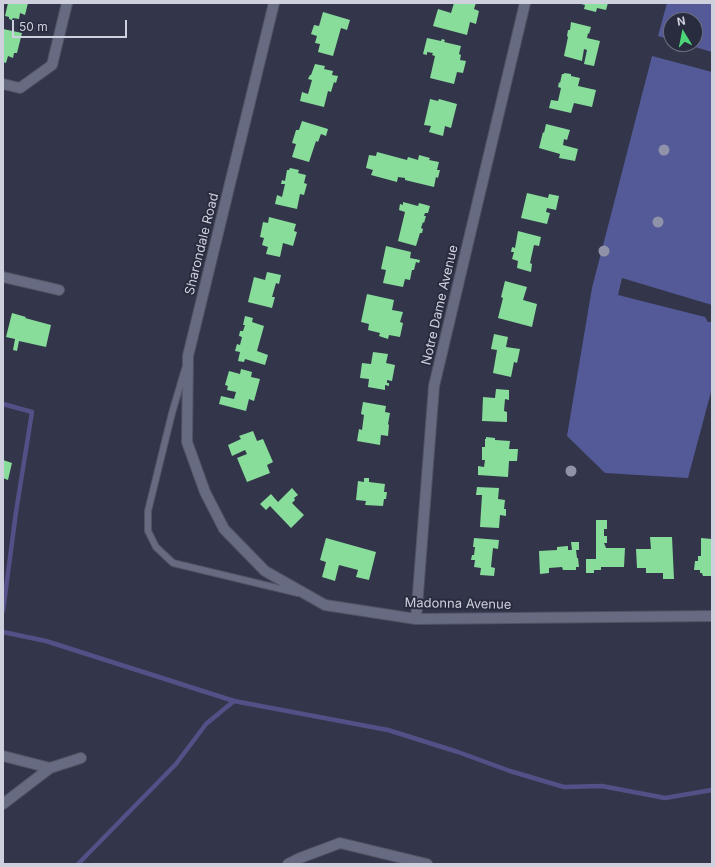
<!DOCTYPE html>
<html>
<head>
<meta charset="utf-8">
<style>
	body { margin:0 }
	#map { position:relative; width:715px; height:867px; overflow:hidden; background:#33364a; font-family:Inter,sans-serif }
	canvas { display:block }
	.frame { position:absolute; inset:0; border:4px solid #ced0dd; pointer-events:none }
	.north { position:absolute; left:663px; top:12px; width:40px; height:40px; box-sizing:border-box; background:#292c3f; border:1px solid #6b6e7e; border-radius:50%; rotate:350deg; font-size:11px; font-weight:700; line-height:16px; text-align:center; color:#ced0dd }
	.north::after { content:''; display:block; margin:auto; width:14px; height:18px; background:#4cd677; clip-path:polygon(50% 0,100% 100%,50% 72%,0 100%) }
	.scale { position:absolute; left:12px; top:20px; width:115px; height:18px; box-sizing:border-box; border:2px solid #ced0dd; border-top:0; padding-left:5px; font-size:12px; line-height:14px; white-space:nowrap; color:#ced0dd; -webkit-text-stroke:3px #292c3f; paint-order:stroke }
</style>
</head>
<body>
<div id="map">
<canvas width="715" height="867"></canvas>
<div class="frame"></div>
<div class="north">N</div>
<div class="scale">50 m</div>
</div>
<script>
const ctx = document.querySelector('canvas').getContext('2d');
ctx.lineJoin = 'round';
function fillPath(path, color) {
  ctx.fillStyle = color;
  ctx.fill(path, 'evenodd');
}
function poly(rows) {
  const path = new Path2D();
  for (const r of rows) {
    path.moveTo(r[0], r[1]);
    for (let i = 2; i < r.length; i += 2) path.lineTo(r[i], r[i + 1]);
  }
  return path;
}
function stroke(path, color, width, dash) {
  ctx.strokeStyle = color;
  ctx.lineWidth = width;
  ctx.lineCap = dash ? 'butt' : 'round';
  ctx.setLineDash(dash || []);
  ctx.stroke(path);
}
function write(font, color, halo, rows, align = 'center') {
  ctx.font = font + ' Inter,sans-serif';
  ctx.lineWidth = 4;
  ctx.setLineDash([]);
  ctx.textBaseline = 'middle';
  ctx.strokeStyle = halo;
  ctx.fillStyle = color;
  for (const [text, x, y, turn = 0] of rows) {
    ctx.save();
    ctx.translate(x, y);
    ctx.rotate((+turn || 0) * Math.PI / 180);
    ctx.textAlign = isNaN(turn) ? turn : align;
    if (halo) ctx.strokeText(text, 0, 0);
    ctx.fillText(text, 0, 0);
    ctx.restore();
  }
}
fillPath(poly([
	[667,3,712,3,712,52,685,44,695,44,695,20,671,20,671,40,658,36],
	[652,56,712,72,712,305,622,278,618,295,705,317,708,322,712,322,712,388,688,478,605,473,567,436,592,288]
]), '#545a97');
stroke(poly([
	[3,404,32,412,16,512,3,611],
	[3,632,46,641,234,701,388,730,458,752,510,771,564,787,602,786,665,798,712,790],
	[78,864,176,764,206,724,234,701]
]), '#535087', 4.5);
fillPath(poly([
	[8,3,28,3,25,15,20,13,19,19,13,18,12,20,9,19,9,17,5,16],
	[454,3,476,3,474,9,479,11,476,24,470,22,467,35,433,26,438,9,451,13],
	[578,3,608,3,606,10,597,8,596,12,584,9,585,5],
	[323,12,350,20,347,30,341,28,333,56,318,52,320,44,315,43,317,36,311,34,314,25,319,26],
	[571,22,591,27,589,34,588,33,587,38,600,41,594,66,584,64,587,50,584,49,582,61,564,56,568,37,567,36,568,30,570,30],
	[3,29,22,33,17,53,14,53,13,58,8,56,6,63,3,62],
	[427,38,441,41,442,39,445,40,444,42,461,46,459,54,461,55,460,60,466,61,463,73,457,72,454,84,430,78,435,56,432,55,433,53,427,52,427,55,423,54],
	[315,64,325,66,324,69,333,71,332,75,338,76,336,83,334,82,331,92,328,91,324,107,300,101,302,92,308,94,312,80,308,79,310,75,311,75],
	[564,73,571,74,571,76,580,78,578,86,596,90,592,107,574,103,571,113,549,108,551,100,558,101,561,88,558,87,559,82,560,83,562,74,564,74],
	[430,99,438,101,439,99,457,104,451,128,445,126,443,136,429,132,431,126,424,125],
	[302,121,328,129,326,136,321,134,318,142,316,141,309,162,292,157,296,144,292,143,296,130,299,130],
	[546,124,570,130,567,140,564,139,563,145,578,149,575,161,559,158,560,154,539,148,543,132,544,133],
	[377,152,407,160,408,157,418,160,419,155,430,158,429,160,439,162,437,170,440,170,438,178,436,177,434,187,405,180,405,178,398,177,397,182,371,175,373,170,366,168,369,155,376,156],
	[290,168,299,170,298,173,306,175,304,183,307,184,304,195,300,194,297,209,275,204,277,195,282,197,285,184,281,184,282,180,285,181,287,170,289,170],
	[527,193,548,198,549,194,559,196,556,210,547,208,546,212,550,213,547,224,521,218],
	[403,202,418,206,419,203,430,206,428,213,425,213,424,216,426,216,424,223,423,222,421,228,423,229,422,233,420,233,416,246,398,241,405,212,399,210,400,204,403,205],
	[269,217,296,224,294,231,297,232,293,246,283,243,280,257,266,254,268,247,262,245,264,238,260,237,263,222,268,223],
	[518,231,541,237,539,246,534,245,530,263,532,264,531,272,517,268,518,261,512,259,514,252,511,252,512,247,515,248],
	[386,246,411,252,410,258,420,260,419,263,416,262,414,270,412,270,410,280,405,279,403,287,383,283,386,270,381,269],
	[267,272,281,275,279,284,276,283,272,297,275,297,272,308,248,302,254,277,265,280],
	[505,281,527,287,523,300,537,304,532,327,498,318,503,298,501,297],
	[367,294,394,300,392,310,403,312,400,322,403,323,400,337,389,335,388,339,379,336,380,333,368,330,369,324,361,322],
	[12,313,26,317,25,318,51,325,46,347,19,341,17,351,13,350,15,339,6,337],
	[245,316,253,318,252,322,264,326,257,351,268,355,265,365,245,359,244,362,238,361,240,352,235,351,237,344,240,345,242,337,239,336,240,331,243,331,245,325,243,325],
	[494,334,508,337,506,347,520,349,517,363,514,362,511,377,493,373,497,350,491,349],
	[373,352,388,354,386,363,395,365,392,381,387,380,387,383,389,383,389,386,385,385,385,390,368,387,369,379,360,378,362,363,371,364],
	[241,369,252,372,251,377,260,379,254,401,249,399,246,411,219,404,221,396,234,399,236,392,227,390,228,386,225,385,229,371,240,374],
	[496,389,509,390,509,400,505,399,504,411,507,412,507,422,482,421,483,397,495,398],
	[363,402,386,406,385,412,390,413,388,424,389,425,388,436,381,435,380,445,357,441,359,429,362,430,364,415,361,414],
	[253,431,257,441,263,439,273,462,267,465,270,473,247,482,237,458,247,454,245,450,232,456,228,445,241,439,239,436],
	[486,437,495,438,495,440,510,441,509,449,518,449,517,461,509,461,508,477,478,475,478,466,484,467,485,460,482,460,482,447,485,447,485,439,486,439],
	[3,460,12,463,8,480,3,478],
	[364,478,369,478,369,482,385,484,384,492,387,492,386,499,384,499,383,506,365,505,366,501,356,500,358,481,364,482],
	[477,487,499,488,498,499,505,500,504,509,506,509,506,516,500,515,499,528,480,527,482,495,476,495],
	[292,488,298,495,294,498,295,500,292,503,304,515,291,528,270,506,266,510,260,504,271,494,278,502],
	[596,520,607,520,607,529,604,529,604,536,607,536,607,543,604,543,606,548,625,548,624,567,601,567,601,570,594,570,594,573,586,573,586,559,596,559],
	[650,537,672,537,674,579,663,579,663,573,646,573,646,568,637,568,636,549,651,549],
	[326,538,376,552,369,580,356,577,358,570,339,565,335,581,322,577,326,562,320,560],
	[474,538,499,540,498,549,493,548,491,567,495,568,494,576,480,575,481,568,474,567,475,560,471,560,472,555,474,555,475,547,473,547],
	[701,538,712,539,712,576,703,576,702,573,700,573,700,570,694,570,695,561,698,561,698,556,701,556],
	[571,542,579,542,579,550,576,550,577,558,578,558,579,567,576,567,576,570,563,570,562,567,549,568,549,573,540,574,539,551,557,550,557,547,568,546,568,550,572,550]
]), '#88dd9b');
const service = poly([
	[185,369,172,413,148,511,148,531,156,547,173,563,298,593]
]);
const minor = poly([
	[274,3,188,356,187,442,205,492,224,529,265,571,325,605,416,619,712,616],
	[3,84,20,88,52,65,67,3],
	[3,277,59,290],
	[416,619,434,386,525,3],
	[3,756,50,768,81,758],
	[3,804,50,768],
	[288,864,300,858,340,843,427,864]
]);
stroke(service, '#515364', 8);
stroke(minor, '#515364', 12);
stroke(service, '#676b82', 6);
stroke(minor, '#676b82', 10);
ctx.fillStyle = '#8f92a8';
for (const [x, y] of [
	[664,150],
	[658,222],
	[604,251],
	[571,471]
]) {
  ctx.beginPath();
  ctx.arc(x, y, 5.5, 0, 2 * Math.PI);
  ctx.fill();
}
write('13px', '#ced0dd', '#292c3f', [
	["Sharondale Road",202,244,-76],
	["Notre Dame Avenue",440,305,-77],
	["Madonna Avenue",458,604,1]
]);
</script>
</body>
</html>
